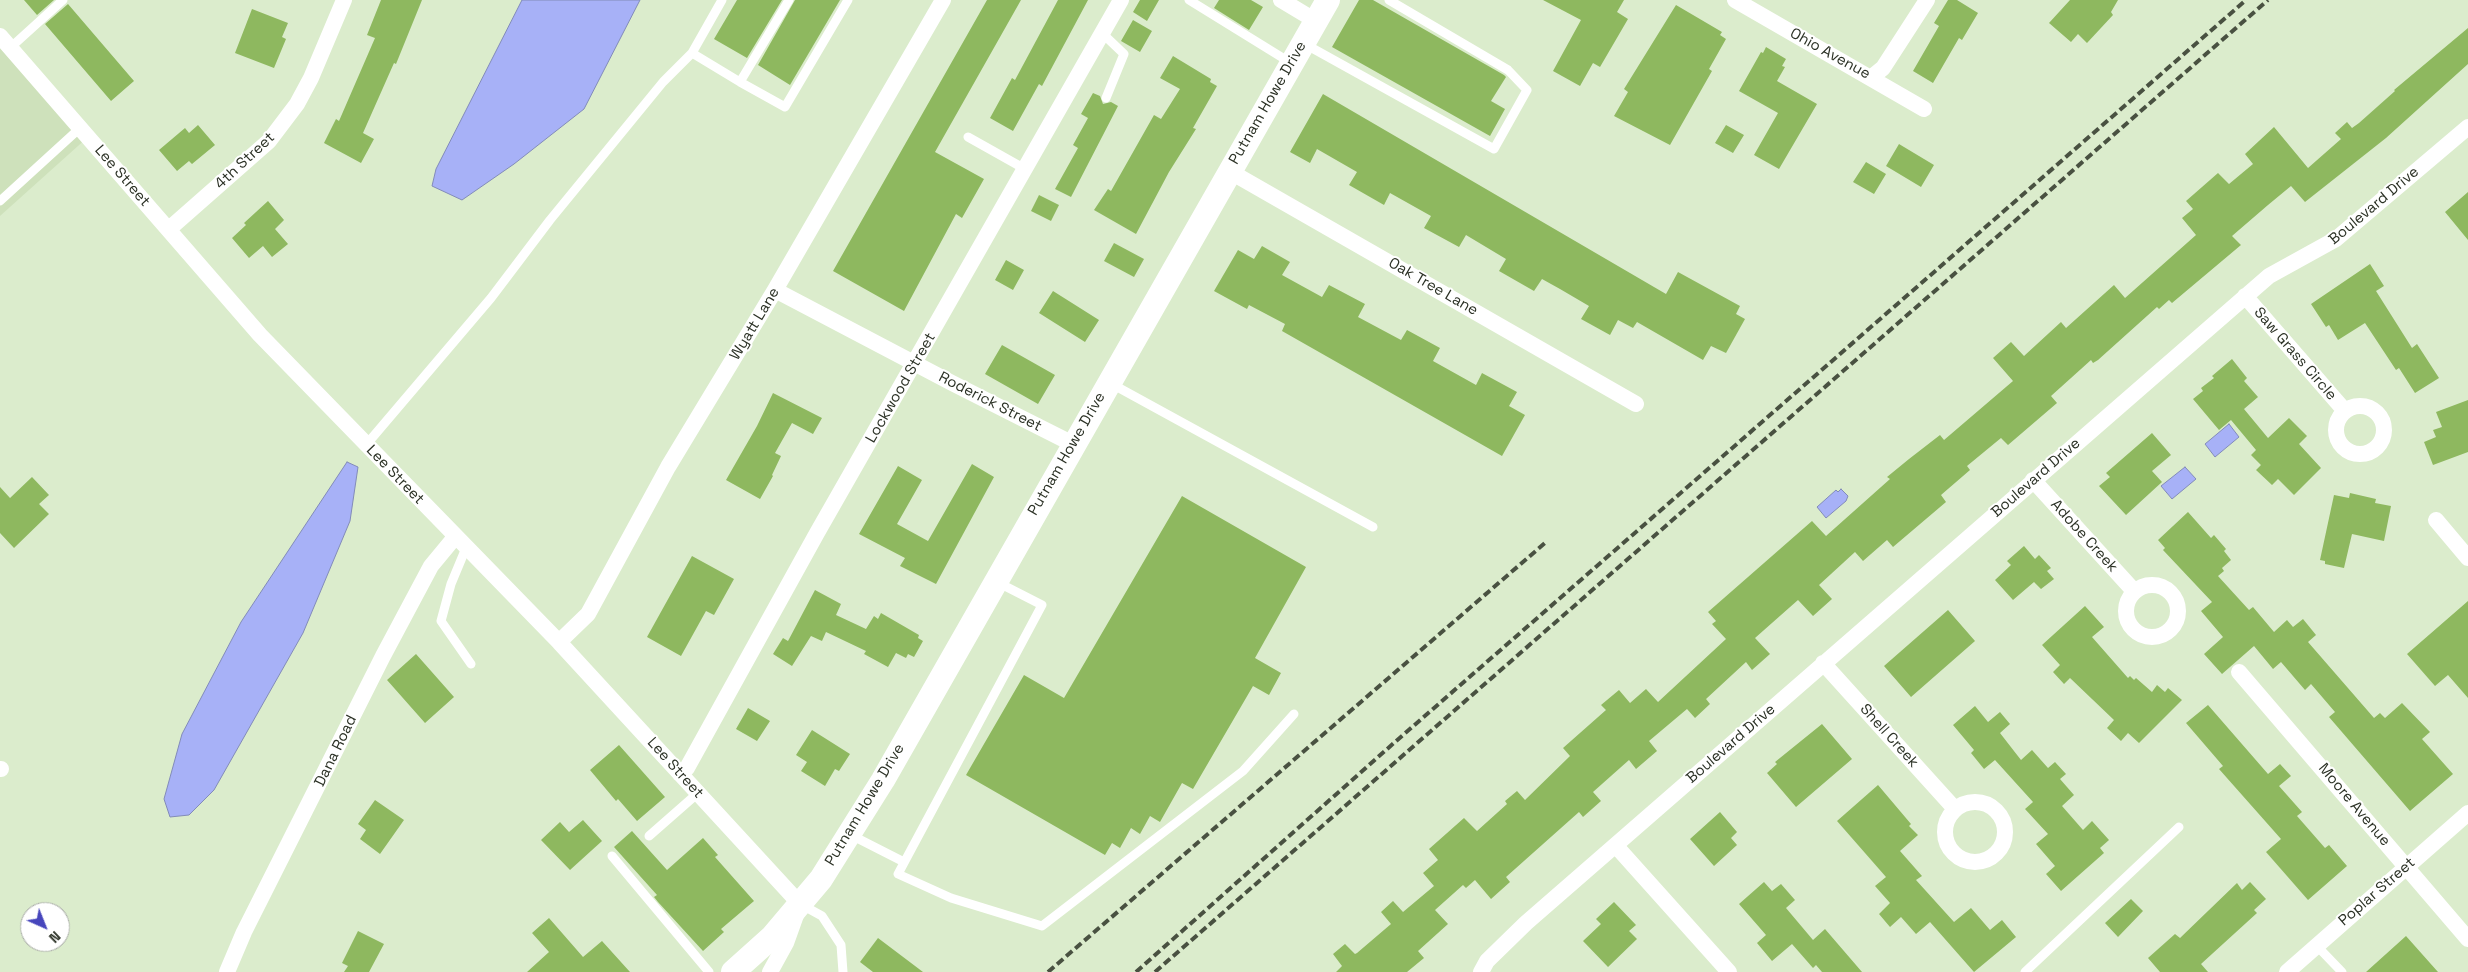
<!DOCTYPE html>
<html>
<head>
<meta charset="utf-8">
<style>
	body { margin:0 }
	#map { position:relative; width:2468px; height:972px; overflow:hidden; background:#dbeccc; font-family:"Space Grotesk",sans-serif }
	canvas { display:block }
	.north { position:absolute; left:20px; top:902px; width:50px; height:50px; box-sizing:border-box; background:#fff; border:1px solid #aaada8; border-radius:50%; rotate:136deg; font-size:14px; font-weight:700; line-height:20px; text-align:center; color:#2b3125 }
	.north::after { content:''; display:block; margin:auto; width:18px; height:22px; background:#4746bc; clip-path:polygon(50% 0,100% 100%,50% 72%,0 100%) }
</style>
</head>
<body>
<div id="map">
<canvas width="2468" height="972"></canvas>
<div class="north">N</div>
</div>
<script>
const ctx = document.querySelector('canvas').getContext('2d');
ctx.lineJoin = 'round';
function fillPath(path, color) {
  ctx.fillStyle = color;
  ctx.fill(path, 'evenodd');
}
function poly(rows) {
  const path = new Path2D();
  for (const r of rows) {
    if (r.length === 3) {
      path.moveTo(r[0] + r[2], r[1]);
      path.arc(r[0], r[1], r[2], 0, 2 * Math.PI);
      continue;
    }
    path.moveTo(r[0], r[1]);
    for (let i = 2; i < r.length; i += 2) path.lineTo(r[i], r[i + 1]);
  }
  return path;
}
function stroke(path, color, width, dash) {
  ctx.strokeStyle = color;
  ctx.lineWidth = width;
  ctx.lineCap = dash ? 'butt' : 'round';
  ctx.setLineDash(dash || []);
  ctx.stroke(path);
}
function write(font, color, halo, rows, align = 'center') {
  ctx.font = font + ' "Space Grotesk",sans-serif';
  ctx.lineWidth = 4;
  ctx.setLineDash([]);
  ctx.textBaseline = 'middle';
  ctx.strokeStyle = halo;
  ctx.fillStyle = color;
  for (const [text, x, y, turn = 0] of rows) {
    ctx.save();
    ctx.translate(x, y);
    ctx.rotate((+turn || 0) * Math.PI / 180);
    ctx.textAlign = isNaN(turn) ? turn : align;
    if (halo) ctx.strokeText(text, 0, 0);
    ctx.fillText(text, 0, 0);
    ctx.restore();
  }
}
fillPath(poly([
	[0,37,88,137,0,216]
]), '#cee1bb');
const water = poly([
	[522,0,640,0,584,109,514,164,462,200,432,186,436,169,522,0],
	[2229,424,2239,437,2215,457,2205,444,2229,424],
	[347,462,358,467,350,521,303,633,214,790,189,815,170,817,164,799,182,734,241,622,347,462],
	[2185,467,2196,479,2172,499,2161,486,2185,467],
	[1841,489,1848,496,1846,501,1826,518,1817,507,1836,490,1838,492,1841,489]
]);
fillPath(water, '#a7b1f7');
stroke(water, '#828bb8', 1);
fillPath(poly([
	[24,0,54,0,37,15],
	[381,0,422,0,396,64,394,63,363,133,374,139,361,163,324,143,336,119,339,121,375,38,367,35],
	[737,0,782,0,747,58,714,39],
	[795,0,840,0,790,85,758,65],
	[987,0,1021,0,935,152,984,179,962,218,956,214,904,311,833,271],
	[1058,0,1088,0,1042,86,1039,84,1013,131,990,118,1012,78,1015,80],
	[1140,0,1159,0,1147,21,1133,12],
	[1219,0,1251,0,1263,7,1249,30,1214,8],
	[1359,0,1373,0,1504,75,1506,77,1491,101,1505,109,1490,136,1332,47],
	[1543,0,1624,0,1617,12,1628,19,1600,67,1593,63,1580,86,1553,71,1581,20],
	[1948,0,1957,0,1978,13,1962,40,1959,38,1933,83,1913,71,1939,26,1934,23],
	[2070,0,2118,0,2111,12,2113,15,2087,43,2078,34,2071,42,2049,23],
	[68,4,134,81,111,101,45,24],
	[1676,5,1722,32,1720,35,1726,39,1709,69,1712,71,1670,145,1614,116,1628,92,1624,89],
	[252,9,288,23,282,37,286,39,274,68,235,53],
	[1133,20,1152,31,1140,52,1121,41],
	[2468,28,2468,64,2386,138,2305,202,2291,186,2268,205,2232,236,2241,245,2172,303,2169,300,2159,309,2157,307,2098,360,2093,363,2091,360,2051,396,2057,403,2008,445,2001,438,1967,466,1970,470,1941,495,1946,502,1893,547,1887,540,1863,561,1855,552,1819,585,1832,599,1813,616,1798,600,1755,638,1770,654,1752,670,1746,662,1706,699,1710,704,1695,718,1687,709,1649,741,1657,751,1636,769,1629,760,1593,792,1601,801,1583,817,1579,812,1506,877,1510,882,1491,899,1475,880,1466,888,1463,885,1435,910,1448,924,1418,951,1424,958,1407,972,1336,972,1342,966,1333,954,1345,944,1355,954,1357,953,1391,924,1381,912,1393,901,1403,912,1434,886,1423,873,1438,860,1429,849,1464,818,1477,831,1507,804,1505,801,1517,791,1525,800,1570,756,1563,748,1606,710,1601,705,1619,690,1630,703,1646,689,1658,702,1726,639,1712,624,1716,621,1708,612,1812,521,1826,536,1890,479,1887,477,1909,459,1940,435,1944,440,2013,381,1993,358,2011,342,2024,356,2061,322,2066,328,2114,285,2125,298,2196,235,2182,218,2193,209,2186,201,2218,173,2229,184,2253,164,2245,154,2274,127,2308,168,2341,139,2335,133,2347,122,2352,128,2359,123,2395,91,2394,90],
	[1766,47,1786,59,1782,66,1785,67,1777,81,1817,104,1779,169,1754,155,1778,113,1739,91,1761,52,1763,53],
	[1173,56,1211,79,1210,82,1217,86,1193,128,1196,129,1169,172,1136,234,1094,210,1108,189,1111,191,1154,115,1161,119,1180,89,1160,78],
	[1093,93,1100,96,1103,104,1111,102,1118,106,1071,197,1055,189,1078,148,1073,145,1088,118,1081,114],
	[1323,94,1666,294,1678,272,1740,306,1736,314,1745,319,1726,353,1711,346,1703,360,1637,322,1633,328,1618,320,1610,335,1581,319,1589,306,1560,289,1542,279,1534,291,1499,271,1506,259,1466,235,1459,247,1424,228,1431,216,1390,193,1384,205,1349,185,1357,172,1317,149,1310,163,1290,152],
	[198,125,215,145,192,164,189,161,177,171,159,150,185,128,189,133],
	[1726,125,1744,135,1733,153,1715,143],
	[1899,144,1934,165,1921,187,1886,166],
	[1866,162,1886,174,1874,194,1853,182],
	[2468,192,2468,240,2445,212],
	[1039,195,1059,205,1051,221,1031,211],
	[268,201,284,220,275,229,288,244,272,257,263,246,249,258,232,238,246,225,244,223],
	[1114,243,1144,259,1134,277,1104,261],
	[1262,246,1290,262,1282,275,1322,297,1329,285,1365,304,1358,317,1401,340,1407,330,1440,348,1433,361,1476,385,1482,373,1517,392,1509,406,1525,415,1502,456,1282,331,1285,324,1249,305,1247,309,1214,291,1238,250,1254,259],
	[1006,260,1024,270,1013,290,995,280],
	[2370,264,2384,286,2376,291,2412,348,2417,344,2439,378,2415,393,2399,368,2396,370,2365,323,2338,340,2329,325,2326,327,2311,304],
	[1053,291,1099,320,1085,342,1039,313],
	[1002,345,1055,375,1038,404,985,374],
	[2232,359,2247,378,2244,381,2258,397,2244,409,2268,438,2289,418,2307,436,2299,444,2321,468,2294,495,2278,479,2272,485,2256,470,2261,465,2251,455,2256,450,2231,420,2219,430,2193,399,2203,391,2201,388,2214,378,2212,376],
	[773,393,822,418,813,434,792,423,775,453,781,456,772,475,773,476,760,499,726,480,757,426],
	[2468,400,2468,452,2433,465,2424,442,2436,437,2433,430,2442,427,2436,412],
	[2152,433,2171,455,2152,471,2162,482,2126,515,2099,486,2110,477,2106,473],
	[972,464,994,477,936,584,900,566,905,558,859,534,898,466,922,480,897,524,928,541],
	[32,477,49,495,39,504,49,514,14,548,0,533,0,487,10,498],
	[2350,493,2376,499,2375,503,2391,506,2384,541,2352,534,2344,568,2325,564,2325,561,2320,560,2334,495,2349,498],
	[1182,496,1306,567,1255,658,1281,673,1269,695,1253,686,1193,789,1182,783,1160,822,1150,816,1140,834,1131,828,1120,848,1112,843,1105,855,966,775,1024,675,1064,698],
	[2188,512,2211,538,2214,535,2226,549,2224,551,2231,560,2222,568,2224,571,2218,576,2249,610,2253,607,2274,632,2287,620,2293,627,2303,619,2316,635,2308,642,2374,718,2380,713,2385,718,2402,703,2430,732,2422,739,2453,774,2410,811,2329,717,2335,712,2311,684,2305,690,2281,662,2273,669,2254,646,2222,674,2204,654,2223,637,2201,611,2212,602,2163,550,2165,548,2158,540],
	[2024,546,2035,559,2039,555,2051,568,2047,571,2054,579,2041,589,2034,582,2013,600,1995,580,2011,565,2007,561],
	[692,556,734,579,714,615,706,611,681,656,647,637],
	[815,590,841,604,836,615,866,629,874,616,878,619,881,613,919,635,918,638,923,641,914,657,908,654,906,658,896,653,888,667,864,654,866,651,826,632,822,641,811,636,792,666,773,654,783,638,788,641],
	[2468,601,2468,698,2448,675,2435,686,2407,654],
	[2085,606,2104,627,2092,637,2128,678,2130,676,2134,680,2136,678,2152,692,2157,685,2165,692,2168,688,2182,700,2139,743,2128,733,2121,741,2107,728,2114,720,2070,678,2064,684,2053,672,2060,665,2042,645],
	[1948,610,1975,641,1911,697,1884,666],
	[416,654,454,697,425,723,387,680],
	[2208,705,2268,774,2280,764,2291,776,2279,786,2302,812,2297,816,2325,848,2329,845,2347,866,2308,900,2266,852,2281,839,2219,769,2223,766,2186,723],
	[1975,706,1988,722,2000,712,2010,724,2000,733,2021,760,2032,750,2048,768,2055,762,2066,774,2060,779,2074,795,2062,806,2083,830,2092,821,2109,840,2100,848,2104,853,2061,891,2046,874,2055,866,2036,844,2048,834,2025,809,2033,802,1995,760,1984,769,1971,753,1974,750,1953,725],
	[748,708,770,721,757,741,736,729],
	[1822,724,1852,759,1796,807,1767,773,1777,764,1775,762],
	[812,730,850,754,839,771,835,769,825,786,801,771,807,762,796,755],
	[619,745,665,797,637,821,618,799,616,801,590,770],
	[1878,785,1911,824,1909,826,1918,835,1900,851,1922,876,1916,880,1954,922,1971,908,1990,930,2002,920,2016,937,1974,972,1930,922,1916,934,1901,917,1890,927,1879,914,1890,903,1875,886,1886,877,1837,821],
	[375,800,404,820,380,854,360,839,366,830,358,824],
	[1720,812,1737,832,1731,838,1737,845,1714,866,1690,839],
	[583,820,602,841,570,870,541,840,560,822,569,832],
	[632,831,667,870,703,838,718,855,715,857,754,901,721,929,724,932,703,951,658,902,654,897,657,895,614,847],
	[1764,882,1772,891,1781,884,1795,900,1786,908,1813,940,1825,929,1862,972,1822,972,1816,965,1813,968,1792,944,1772,961,1757,943,1766,935,1739,904],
	[2250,882,2266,899,2254,910,2257,913,2201,964,2208,972,2160,972,2148,958,2175,934,2180,938,2237,883,2242,890],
	[2131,899,2143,911,2118,937,2105,923],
	[1614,902,1636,925,1629,931,1637,939,1608,967,1583,941,1601,924,1596,919],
	[549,918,583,957,602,941,630,972,527,972,549,952,532,933],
	[358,931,384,944,369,972,344,972,348,966,342,963],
	[2406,936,2438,972,2366,972],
	[878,938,923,972,873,972,860,962]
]), '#8eb85f');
stroke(poly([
	[1189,0,1291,63],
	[1102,33,1124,54,1106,98],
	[1303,43,1494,149,1527,90,1508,70,1389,0],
	[10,48,63,0],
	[692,53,740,82,789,0],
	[740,82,785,107,848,0],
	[968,137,1025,169],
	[0,201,80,128],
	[1110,383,1373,527],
	[366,445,491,298,550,220,663,82,692,53,722,0],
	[466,548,451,584,441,621,471,664],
	[997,582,1042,605,898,874,951,898,1042,926,1243,771,1294,714],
	[849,834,904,862],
	[649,836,698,793],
	[612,856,709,972],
	[802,905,822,916,841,945,843,972],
	[2316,945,2342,972],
	[2025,972,2179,827]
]), '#fff', 9);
stroke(poly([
	[1281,0,1316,21],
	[1735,0,1924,109],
	[0,36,260,335,559,642,800,904,786,943,770,972],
	[1872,77,1883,68,1927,0],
	[1229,171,1636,404],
	[169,229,269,141,297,104,311,78,344,0],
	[775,290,952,383,1073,444],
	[2245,296,2345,411],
	[2360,430,24],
	[2033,480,2134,591],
	[2436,520,2468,558],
	[2152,611,26],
	[559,642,588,614,668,467,775,290,943,0],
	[1823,663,1955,809],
	[2239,672,2468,939],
	[0,769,1,769],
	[680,774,687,768,817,533,1121,0],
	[1975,832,30],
	[1616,846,1729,972],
	[227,972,244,932,383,656,431,566,455,537],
	[1481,972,1487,961,1526,923,2269,276,2336,239,2468,127],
	[2287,972,2468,813]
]), '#fff', 16);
stroke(poly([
	[733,972,772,937,821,879,883,780,1328,0]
]), '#fff', 24);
stroke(poly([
	[1048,972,1545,543],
	[1136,972,1395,742,2246,0],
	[1155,972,2268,0]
]), '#495141', 4, [8, 4]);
write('15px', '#2b3125', '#fff', [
	["Ohio Avenue",1830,54,29],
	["Putnam Howe Drive",1268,103,-60],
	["4th Street",245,161,-43],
	["Lee Street",122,176,49],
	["Boulevard Drive",2374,206,-40],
	["Oak Tree Lane",1433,287,30],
	["Wyatt Lane",755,324,-59],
	["Saw Grass Circle",2295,354,49],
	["Lockwood Street",901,388,-60],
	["Roderick Street",990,402,27],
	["Putnam Howe Drive",1067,454,-60],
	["Lee Street",395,475,46],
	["Boulevard Drive",2036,478,-41],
	["Adobe Creek",2084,536,48],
	["Shell Creek",1889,736,48],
	["Boulevard Drive",1731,744,-41],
	["Dana Road",336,751,-64],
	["Lee Street",675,768,48],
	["Putnam Howe Drive",865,805,-59],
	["Moore Avenue",2354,805,50],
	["Poplar Street",2377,892,-41]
]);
</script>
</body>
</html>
